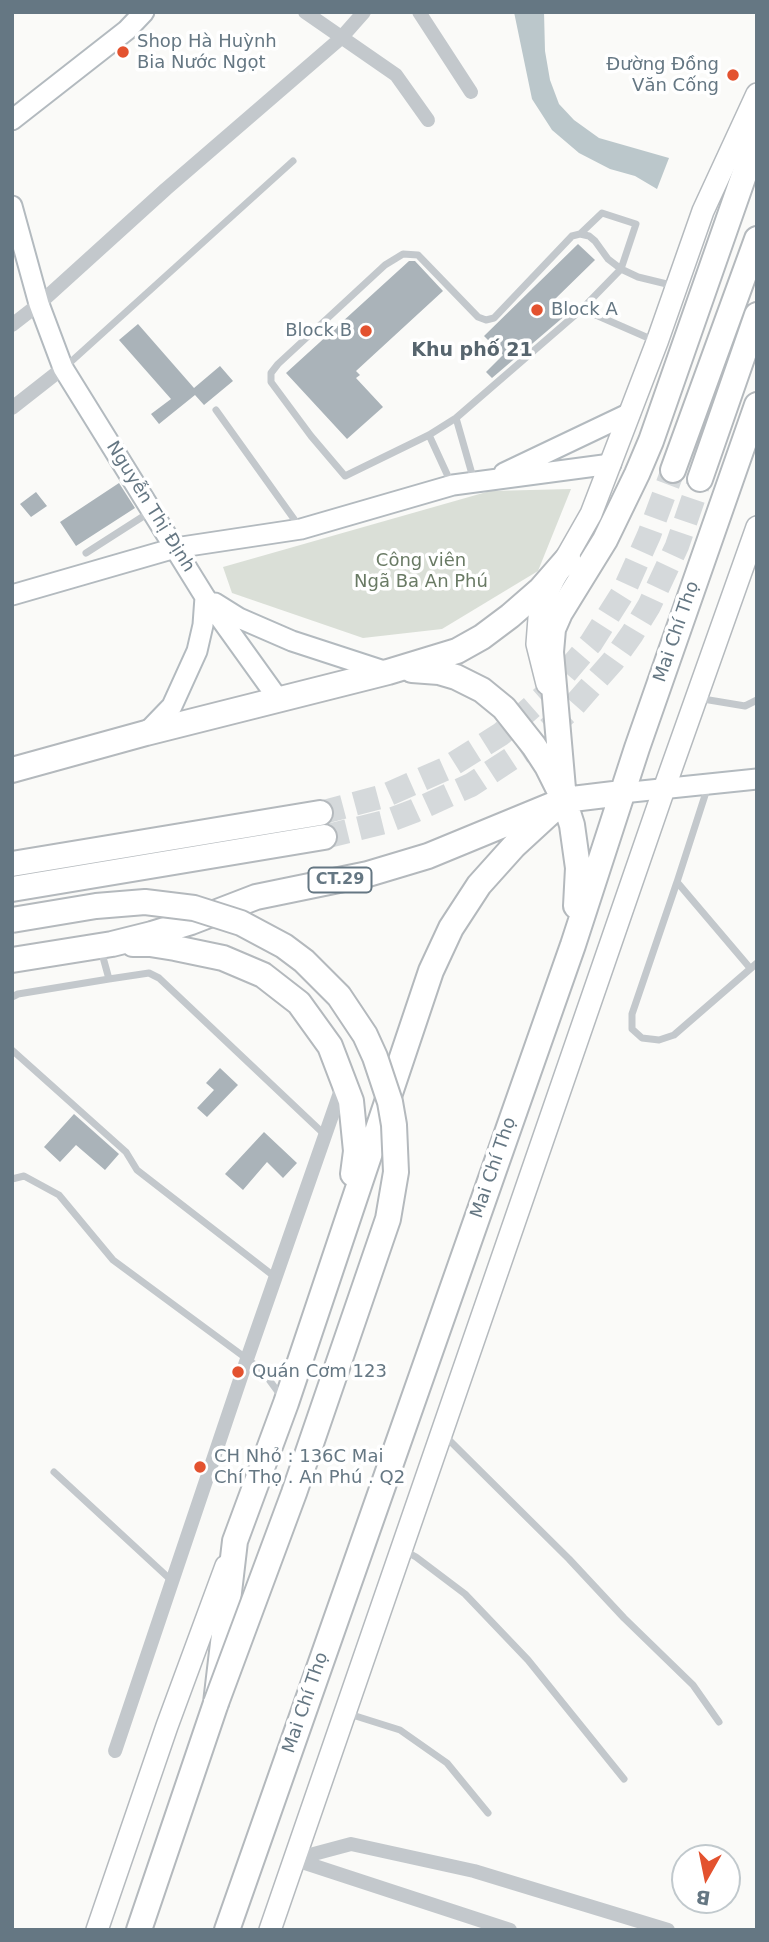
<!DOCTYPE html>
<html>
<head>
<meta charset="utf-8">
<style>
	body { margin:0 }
	#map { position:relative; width:769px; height:1942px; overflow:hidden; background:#fafaf8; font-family:"DejaVu Sans",sans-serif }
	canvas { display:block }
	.frame { position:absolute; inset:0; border:14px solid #657783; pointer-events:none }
	.north { position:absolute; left:671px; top:1844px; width:70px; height:70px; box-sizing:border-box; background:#fff; border:2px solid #c1c9cd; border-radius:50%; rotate:189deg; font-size:19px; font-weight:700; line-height:28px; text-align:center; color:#657783 }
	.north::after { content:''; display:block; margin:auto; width:24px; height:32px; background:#e3522f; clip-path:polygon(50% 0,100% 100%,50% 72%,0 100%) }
</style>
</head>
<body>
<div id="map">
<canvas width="769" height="1942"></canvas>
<div class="frame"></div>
<div class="north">B</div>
</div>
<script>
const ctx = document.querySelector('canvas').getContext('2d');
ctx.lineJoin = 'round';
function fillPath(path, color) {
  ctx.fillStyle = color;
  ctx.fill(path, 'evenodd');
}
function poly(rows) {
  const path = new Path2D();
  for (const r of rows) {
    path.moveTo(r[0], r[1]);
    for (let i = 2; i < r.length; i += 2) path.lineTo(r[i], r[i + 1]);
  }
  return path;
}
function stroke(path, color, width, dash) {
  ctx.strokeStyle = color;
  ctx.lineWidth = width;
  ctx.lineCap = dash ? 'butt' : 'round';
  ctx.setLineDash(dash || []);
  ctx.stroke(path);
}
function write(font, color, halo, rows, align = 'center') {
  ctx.font = font + ' "DejaVu Sans",sans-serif';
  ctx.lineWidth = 7;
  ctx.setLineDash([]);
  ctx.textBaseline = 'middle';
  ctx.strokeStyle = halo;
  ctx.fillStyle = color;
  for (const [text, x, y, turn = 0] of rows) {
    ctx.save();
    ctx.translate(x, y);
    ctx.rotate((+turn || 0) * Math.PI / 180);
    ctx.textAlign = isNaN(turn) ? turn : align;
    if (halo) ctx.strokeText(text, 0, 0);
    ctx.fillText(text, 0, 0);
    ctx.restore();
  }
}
fillPath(poly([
	[571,489,538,571,442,629,363,638,232,593,223,567,490,491]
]), '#dadfd7');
fillPath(poly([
	[514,12,544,12,545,51,550,80,559,104,574,120,599,138,669,158,657,189,635,176,610,169,579,153,552,130,532,99]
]), '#bbc7cb');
fillPath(poly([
	[578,244,595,260,553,301,567,314,492,378,486,372,503,355,484,336],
	[409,261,415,261,443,291,356,371,360,375,356,378,383,407,347,439,286,373],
	[138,324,194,388,220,366,233,381,204,405,195,395,159,424,151,414,171,399,119,340],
	[119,483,135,508,76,546,60,522],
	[36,492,47,506,31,517,20,504],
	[220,1068,238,1085,207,1117,197,1108,214,1090,206,1083],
	[74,1114,119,1154,105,1170,76,1145,60,1162,44,1147],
	[264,1132,297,1163,283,1178,267,1162,243,1190,225,1174]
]), '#aab3b9');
stroke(poly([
	[320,813,384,796,445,769,501,734,551,690,591,643,624,591,649,535,673,470],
	[324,837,385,822,414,811,471,785,523,751,570,710,613,661,632,634,649,606,677,546,700,479]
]), '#d5d9db', 24, [24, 12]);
const secondary = poly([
	[12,120,127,30,144,12],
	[12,206,39,304,63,368,205,597,279,700],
	[504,473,630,413],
	[12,595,175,548,301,529,453,485,611,464],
	[215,603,239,618,292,641,387,672],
	[146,733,172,706,197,651,203,625,205,597],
	[622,793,757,779]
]);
const primary = poly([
	[547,684,537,644,539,618,542,604,554,579,591,514,657,342,703,211,757,94],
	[97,1930,167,1726,226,1566],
	[270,1930,664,789,757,527]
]);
const highway = poly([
	[673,470,757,239],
	[700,479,757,315],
	[412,670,439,672,456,677,482,690,504,708,534,746,547,766,564,800,572,825,578,868,576,906],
	[12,770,146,733,388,672,457,651,482,637,510,616,541,589,568,558],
	[564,800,551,652,553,629,560,613,605,540,637,474,651,441,750,158,757,129],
	[12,864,320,813],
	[12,889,324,837],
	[133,944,150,944,175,948,223,958,263,975,299,1003,330,1046,351,1101,356,1151,353,1174],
	[12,960,112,944,152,934,191,922,256,897,368,874,428,856,564,800,622,793],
	[139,1930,216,1703,235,1541,286,1403,431,971,451,928,479,885,514,846,564,800],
	[227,1930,573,945,637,748,757,405]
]);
stroke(secondary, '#b3babf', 23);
stroke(primary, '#b5babe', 24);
stroke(highway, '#b4b9bd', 28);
stroke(poly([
	[580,234,602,213,636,224,621,269,582,309,456,418,429,435,345,476,311,436,271,382,271,373,278,364,385,265,403,254,418,255,478,317,486,320,494,318,572,236,580,234,589,236,595,241,608,259,621,269,638,277,675,286],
	[582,309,653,340],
	[64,368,293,161],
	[216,410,299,526],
	[456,418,474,481],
	[429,435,452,485],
	[86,553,150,512],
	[697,698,745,706,757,700],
	[708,786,677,882,750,968],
	[677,882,632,1014,632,1029,642,1038,659,1040,674,1035,757,963],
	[109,979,149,973,159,978,324,1134],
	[12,997,18,994,109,979,101,950],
	[12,1050,126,1152,137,1170,275,1277],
	[12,1179,24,1176,59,1195,113,1260,262,1370,281,1396],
	[445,1436,569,1559,624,1618,693,1685,719,1722],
	[54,1472,172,1581],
	[405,1551,416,1557,465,1594,528,1660,624,1779],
	[346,1713,400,1730,447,1763,488,1813]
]), '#c3c8cc', 7);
stroke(poly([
	[305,12,396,75,428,120],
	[419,12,471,92],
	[12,325,39,304,166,189,341,38,364,12],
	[12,408,63,368],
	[115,1751,247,1359,343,1084],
	[295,1859,351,1844,474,1871,668,1930],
	[296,1860,510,1930]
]), '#c3c8cc', 14);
stroke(secondary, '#fff', 19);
stroke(primary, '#fff', 21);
stroke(highway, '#fff', 24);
const highwayBridge = poly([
	[12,920,96,906,145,902,194,908,241,923,284,946,304,961,339,996,365,1035,375,1057,390,1102,394,1125,396,1172,388,1219,294,1493,216,1703]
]);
stroke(highwayBridge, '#b4b9bd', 28, []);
stroke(highwayBridge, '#fff', 24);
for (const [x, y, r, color] of [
	[123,52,7,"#e3522f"],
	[733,75,7,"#e3522f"],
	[537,310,7,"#e3522f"],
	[366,331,7,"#e3522f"],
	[238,1372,7,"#e3522f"],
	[200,1467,7,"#e3522f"]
]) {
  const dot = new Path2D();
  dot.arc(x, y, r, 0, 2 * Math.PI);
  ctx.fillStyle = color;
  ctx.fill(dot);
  stroke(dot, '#fff', 2.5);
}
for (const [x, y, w] of [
	[340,880,63]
]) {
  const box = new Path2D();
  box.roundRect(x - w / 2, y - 12.5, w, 25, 5);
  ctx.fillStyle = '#fff';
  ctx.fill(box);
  stroke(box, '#657783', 2);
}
write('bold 16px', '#657783', null, [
	["CT.29",340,880]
]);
write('18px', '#657783', '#fff', [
	["Shop Hà Huỳnh",137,42],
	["Bia Nước Ngọt",137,63],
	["Đường Đồng",719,65,"right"],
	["Văn Cống",719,86,"right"],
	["Block A",551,310],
	["Block B",352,331,"right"],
	["Quán Cơm 123",252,1372],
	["CH Nhỏ : 136C Mai",214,1457],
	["Chí Thọ . An Phú . Q2",214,1478]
], 'left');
write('18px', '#657783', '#fff', [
	["Nguyễn Thị Định",150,507,58],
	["Mai Chí Thọ",677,632,-71],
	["Mai Chí Thọ",494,1168,-71],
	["Mai Chí Thọ",306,1703,-71]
]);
write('18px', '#697a64', '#fff', [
	["Công viên",421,561],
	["Ngã Ba An Phú",421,582]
]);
write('bold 19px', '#57656e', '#fff', [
	["Khu phố 21",472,351]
]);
</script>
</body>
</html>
